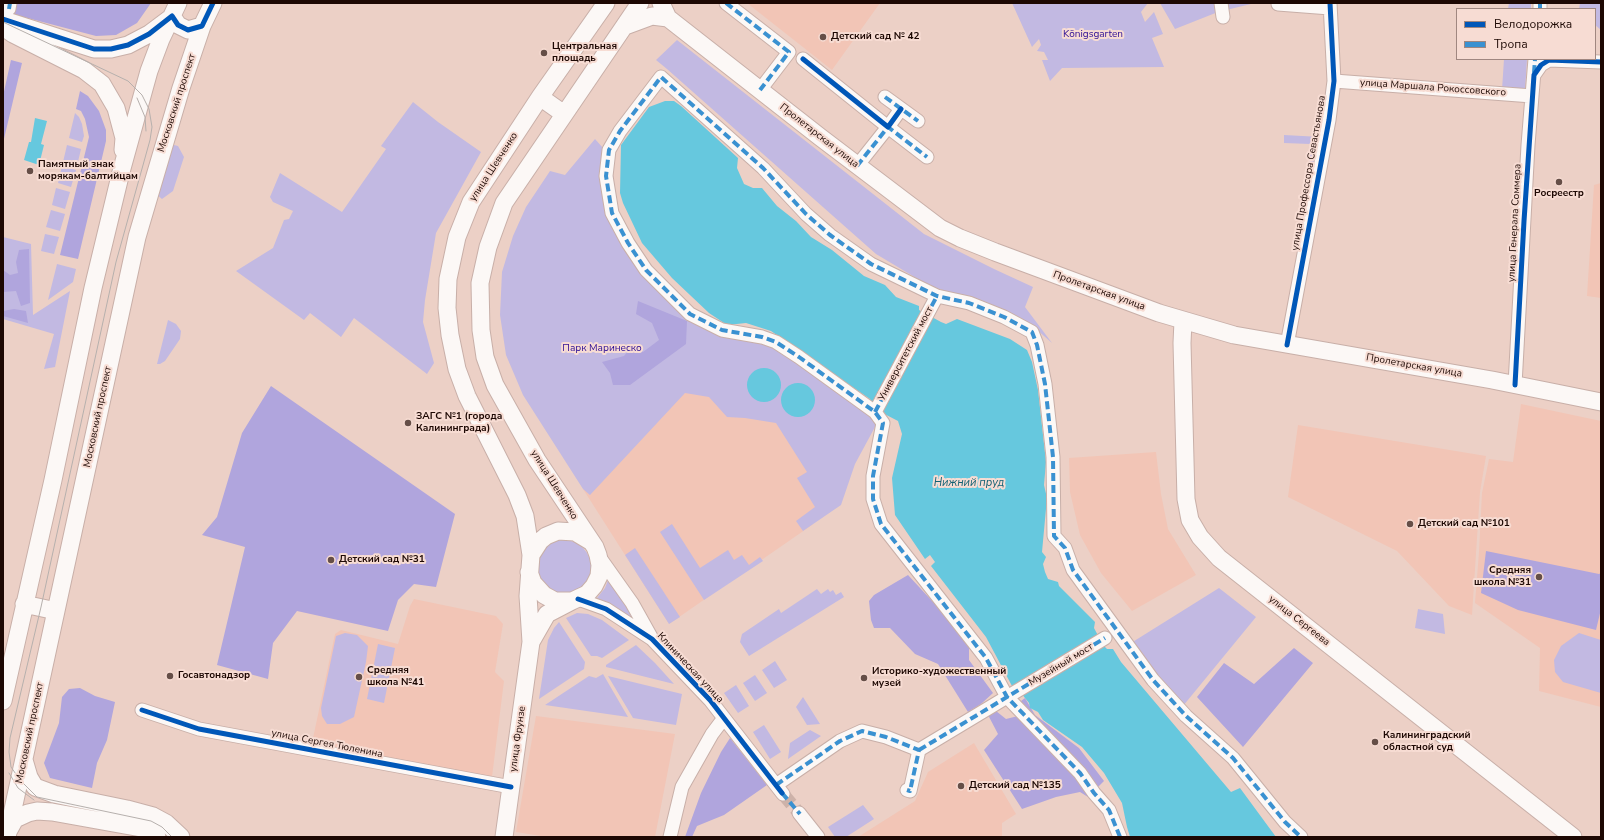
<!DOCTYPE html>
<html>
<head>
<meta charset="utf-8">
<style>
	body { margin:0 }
	#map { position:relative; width:1604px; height:840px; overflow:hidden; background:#ecd0c6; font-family:"Nunito Sans",sans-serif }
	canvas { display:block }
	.frame { position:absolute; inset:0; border:4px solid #1d0803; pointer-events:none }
	.legend { position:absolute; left:1456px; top:8px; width:140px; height:52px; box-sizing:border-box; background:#f7dcd3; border:1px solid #a08780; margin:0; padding:5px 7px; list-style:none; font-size:12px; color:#1d0803 }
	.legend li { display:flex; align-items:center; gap:8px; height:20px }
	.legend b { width:20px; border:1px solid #a08780 }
</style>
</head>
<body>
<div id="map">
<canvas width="1604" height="840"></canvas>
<div class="frame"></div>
<ul class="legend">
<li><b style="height:5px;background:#0057b8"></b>Велодорожка</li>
<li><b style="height:5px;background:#3a91d1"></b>Тропа</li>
</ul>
</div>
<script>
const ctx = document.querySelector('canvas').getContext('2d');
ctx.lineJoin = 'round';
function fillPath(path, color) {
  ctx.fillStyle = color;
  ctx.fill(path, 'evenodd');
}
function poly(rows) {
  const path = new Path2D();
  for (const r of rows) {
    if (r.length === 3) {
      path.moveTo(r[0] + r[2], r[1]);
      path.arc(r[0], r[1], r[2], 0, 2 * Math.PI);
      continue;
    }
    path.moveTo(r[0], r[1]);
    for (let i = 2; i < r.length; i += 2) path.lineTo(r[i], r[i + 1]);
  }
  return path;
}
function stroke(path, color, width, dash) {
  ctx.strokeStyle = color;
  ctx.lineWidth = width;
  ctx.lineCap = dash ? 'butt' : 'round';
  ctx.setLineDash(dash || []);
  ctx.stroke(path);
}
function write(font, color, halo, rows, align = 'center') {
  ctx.font = font + ' "Nunito Sans",sans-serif';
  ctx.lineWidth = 4;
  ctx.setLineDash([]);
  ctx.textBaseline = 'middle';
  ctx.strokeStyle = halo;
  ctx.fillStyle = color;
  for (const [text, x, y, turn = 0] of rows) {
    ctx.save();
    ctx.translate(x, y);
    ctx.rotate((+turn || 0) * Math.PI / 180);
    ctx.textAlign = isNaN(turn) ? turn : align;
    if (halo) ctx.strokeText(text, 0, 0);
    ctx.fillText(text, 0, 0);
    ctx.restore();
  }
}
fillPath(poly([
	[747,3,880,3,832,70],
	[1601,180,1601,298,1587,296,1594,185,1601,183],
	[721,350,872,416,812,525,669,624,583,489],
	[1521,404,1601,421,1601,707,1539,691,1540,648,1475,603,1479,552,1482,493,1489,459,1513,462],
	[1298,425,1486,456,1480,492,1472,615,1449,606,1397,551,1288,497],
	[1156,452,1161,494,1168,529,1196,575,1132,611,1101,573,1080,535,1070,492,1069,458],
	[414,599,496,616,503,624,495,672,504,681,492,777,312,743,335,634,341,630,398,644,410,606],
	[536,716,675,734,655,837,547,837,516,832],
	[974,743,1016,814,1002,823,1002,837,858,837,915,801,928,772]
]), '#f2c5b6');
fillPath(poly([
	[1012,3,1148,3,1141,12,1145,22,1154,12,1163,34,1152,38,1164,67,1062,68,1050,81,1042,60,1048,60,1044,52,1037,51,1041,45,1039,39,1032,47],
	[1160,3,1255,3,1218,12,1175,29],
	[1509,3,1531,3,1531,9,1508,9],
	[1580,3,1601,3,1601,30,1595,25,1595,9,1579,9],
	[677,40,924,234,994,269,1033,287,1025,307,1052,343,1036,329,1021,318,928,285,876,254,667,69,656,60],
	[1504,59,1527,59,1525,91,1502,90],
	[413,102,438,122,481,152,436,233,425,300,423,322,434,363,427,374,354,318,341,337,310,313,304,320,236,271,273,248,284,220,289,219,293,211,273,202,270,197,280,173,342,212,386,149,381,146],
	[75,113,79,117,82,124,84,136,82,142,69,138],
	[1284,135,1321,137,1316,168,1309,168,1310,144,1284,143],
	[595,139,611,157,617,208,629,236,646,264,689,310,723,327,775,338,882,414,855,464,841,505,803,531,796,521,815,507,797,478,807,472,776,423,745,418,727,417,709,397,685,393,590,495,583,489,523,395,506,355,500,315,502,272,513,236,526,207,550,171,565,175],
	[67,145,81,149,77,166,63,162],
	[174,145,178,146,184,157,173,191,162,199,156,194,170,147],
	[62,166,76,170,71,187,58,183],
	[56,188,70,192,65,209,52,205],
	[51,210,65,214,60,231,46,227],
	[45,234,59,237,54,254,41,251],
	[3,237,31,244,33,315,70,291,55,367,44,369,54,334,3,319],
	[57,264,76,269,73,282,48,300],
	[168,320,176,324,181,331,180,339,165,361,160,364,157,364],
	[672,524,700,568,728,550,734,560,742,555,749,565,760,557,763,561,704,600,660,532],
	[564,567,27],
	[635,548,680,617,669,624,625,555],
	[610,575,644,630,610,604,597,598,605,588],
	[1219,588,1256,617,1183,706,1156,677,1131,643],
	[817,589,821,594,828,589,830,592,833,590,836,595,841,592,844,597,749,656,740,642,742,634,779,609,781,613],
	[1418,609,1443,614,1445,634,1415,628],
	[577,613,588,614,602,620,629,640,602,658,597,656,591,656,566,618],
	[559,622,585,662,584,669,539,699,548,640,554,628],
	[345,633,357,635,368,646,366,662,354,717,340,724,327,724,322,716,321,708,336,636],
	[1579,633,1601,640,1601,693,1563,682,1555,672,1554,660,1561,646],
	[378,644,395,648,384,703,367,699],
	[636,645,655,663,674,684,606,667,606,665],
	[775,661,787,680,774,688,762,670],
	[603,674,628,717,545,705,589,676,596,678],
	[755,675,767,693,755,701,743,683],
	[608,676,682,694,676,725,633,718],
	[736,685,749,706,738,713,724,693],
	[803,697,820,724,807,725,796,707],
	[764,725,781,752,770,759,753,732],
	[810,730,821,736,788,759,790,743],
	[863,805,874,819,846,837,835,837,828,827]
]), '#c2b9e2');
fillPath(poly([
	[14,3,151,3,137,23,116,35,96,36,12,14],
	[11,60,22,63,3,143,3,96],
	[80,91,88,96,99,111,106,130,106,141,78,259,60,255,89,137,85,119,81,111,76,109],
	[29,249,30,303,21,306,16,291,3,292,3,270,10,275,18,273,16,262,19,250],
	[638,301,687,321,686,344,630,385,613,385,610,373,602,362,624,356,634,344,643,352,659,340,652,323,636,314],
	[14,309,26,311,28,323,3,316,3,311],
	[271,386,455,514,436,587,414,584,398,600,388,631,297,611,273,643,268,679,217,665,245,547,202,535,217,517,242,433],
	[1486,551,1599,574,1601,573,1601,609,1596,630,1518,610,1481,593],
	[908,575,946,616,969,645,969,660,993,693,981,704,968,712,938,664,915,654,890,628,874,628,871,620,869,601,874,595],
	[1294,648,1313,663,1243,747,1197,697,1224,663,1254,684],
	[80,688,95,696,115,702,107,740,97,763,92,788,50,778,44,763,59,723,62,697,69,689],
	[1025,698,1035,715,1079,748,1104,781,1088,797,1080,792,1056,797,1022,809,984,750,998,734,987,713,996,711,1006,719,1022,715,1021,701],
	[730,738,767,785,724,815,697,826,692,837,685,837,701,793,721,752]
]), '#b0a5dd');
fillPath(poly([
	[665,101,674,101,681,106,738,158,737,168,744,184,753,188,762,188,777,206,796,221,811,237,832,250,864,276,885,285,896,297,919,306,919,310,941,322,946,324,957,319,1010,339,1027,350,1032,362,1038,390,1046,462,1044,485,1047,498,1042,552,1046,557,1043,564,1045,572,1048,579,1058,582,1059,586,1095,622,1094,628,1103,645,1107,649,1113,649,1121,662,1231,792,1240,788,1276,837,1130,837,1127,827,1122,803,1104,773,1082,747,1043,720,1038,712,1030,708,1029,703,1017,688,1012,686,986,637,931,566,935,562,930,555,925,559,895,515,892,478,902,434,898,421,873,408,870,399,771,331,746,323,727,325,709,313,672,278,642,243,623,203,620,193,621,145,649,107],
	[35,118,47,121,41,144,44,145,39,165,24,160,29,142,31,142],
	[764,385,17],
	[798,400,17]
]), '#66c8de');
stroke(poly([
	[783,794,799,813]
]), '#cdb2a9', 13, [13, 6]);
const minor = poly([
	[726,3,789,52,760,90],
	[1221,3,1223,17],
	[1278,4,1330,8],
	[9,9,10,3],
	[1540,9,1540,3],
	[803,59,888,127,901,109],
	[1534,75,1541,65,1549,60,1601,62],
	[1334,81,1532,96],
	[885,97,918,121],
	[857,166,888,127,927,157],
	[1287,345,1329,120,1334,81,1330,3],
	[1515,385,1528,145,1535,59],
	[875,412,937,296],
	[598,555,632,603,651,637],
	[578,599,606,609,652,639,710,700,783,794],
	[142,710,199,729,511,787],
	[919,750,1105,638],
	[776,785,840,741,862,731,886,737,919,750,910,791,907,790],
	[799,813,818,837],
	[670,837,682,787,712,734,724,718],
	[1120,837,1109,810,1094,793,1080,773,1007,697,986,658,881,524,873,499,873,476,883,423,875,412,799,357,776,342,762,337,722,330,690,314,646,270,628,243,612,213,606,176,609,150,620,131,661,77,763,168,806,214,830,235,871,264,937,296,969,303,1004,317,1032,332,1037,345,1045,384,1053,457,1054,536,1065,548,1073,570,1153,680,1186,716,1233,758,1285,822,1301,837]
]);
const major = poly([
	[661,3,668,18,820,137,940,228,960,238,995,252,1159,313,1234,335,1492,380,1601,402],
	[172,16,178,25,188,30,202,26],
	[4,20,94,49,111,49,128,45,149,34,169,19],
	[625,26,652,16,668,18],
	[3,27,13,34,84,70,102,84,116,108,124,138,123,150],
	[540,97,564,114],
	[1183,321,1182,343,1186,499,1190,520,1200,537,1219,558,1573,837],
	[531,555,540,541,546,536,558,531,575,532,590,541],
	[529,572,533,583,544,595,555,601,572,601,587,594,594,586,599,576,600,565,598,555,595,547,537,460,495,385,485,357,481,330,480,283,488,247,504,203,640,3],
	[24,604,56,611],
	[531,642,547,614,572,601],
	[3,701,53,480,93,288,121,172,149,71,161,39,178,3],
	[24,760,29,777,35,787,54,794,127,809,153,816,166,823,181,837],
	[9,830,15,819,28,813,37,811,52,812,141,828,155,834,157,837],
	[7,837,137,237,181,88,202,26,213,3],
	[504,837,531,642,528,596,531,555,525,516,517,495,467,396,457,369,450,335,447,308,448,279,457,237,471,202,540,97,606,3]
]);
stroke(minor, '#c8afa8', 15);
stroke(major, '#c8afa8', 19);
stroke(minor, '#fcf8f6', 13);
stroke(major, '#fcf8f6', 17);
stroke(poly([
	[3,22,128,81,142,95,149,109,152,127,150,140,116,262,41,607,10,738,9,752,11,767,20,780,37,797,151,821,162,827,172,837],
	[137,98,145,117,146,131],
	[9,773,18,788,34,800]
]), '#b6b0ad', 1);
stroke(poly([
	[726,3,789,52,760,90],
	[9,9,10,3],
	[1540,9,1540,3],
	[1534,73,1535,59],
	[885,97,918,121],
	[857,166,888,127,927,157],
	[875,412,937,296],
	[919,750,1105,638],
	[776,785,840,741,862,731,886,737,919,750,910,791,907,790],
	[782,793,800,814],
	[1120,837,1109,810,1094,793,1080,773,1007,697,986,658,881,524,873,499,873,476,883,423,875,412,799,357,776,342,762,337,722,330,690,314,646,270,628,243,612,213,606,176,609,150,620,131,661,77,763,168,806,214,830,235,871,264,937,296,969,303,1004,317,1032,332,1037,345,1045,384,1053,457,1054,536,1065,548,1073,570,1153,680,1186,716,1233,758,1285,822,1301,837]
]), '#3a91d1', 4, [8, 4]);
stroke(poly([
	[3,19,94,49,111,49,128,45,149,34,172,16,178,25,188,30,202,26,213,3],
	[803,59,888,127,901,109],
	[1287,345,1329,120,1334,81,1330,3],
	[1515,385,1524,221,1534,75,1541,65,1549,60,1601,62],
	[578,599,606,609,652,639,710,700,782,793],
	[142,710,199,729,511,787]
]), '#0057b8', 5);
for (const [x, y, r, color] of [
	[823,37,4,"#654e47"],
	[544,53,4,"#654e47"],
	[30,171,4,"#654e47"],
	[1559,182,4,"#654e47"],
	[408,423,4,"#654e47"],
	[1410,524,4,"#654e47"],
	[331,560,4,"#654e47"],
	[1539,577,4,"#654e47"],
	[170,676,4,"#654e47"],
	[359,677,4,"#654e47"],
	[864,678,4,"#654e47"],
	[1375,742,4,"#654e47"],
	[961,786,4,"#654e47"]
]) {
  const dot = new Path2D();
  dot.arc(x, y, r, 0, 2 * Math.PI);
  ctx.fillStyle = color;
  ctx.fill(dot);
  stroke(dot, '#f7dcd3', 1.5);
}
write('10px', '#2d0d94', '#f7dcd3', [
	["Königsgarten",1093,35],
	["Парк Маринеско",602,349]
]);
write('bold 10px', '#1d0803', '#f7dcd3', [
	["Детский сад № 42",831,37],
	["Центральная",552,47],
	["площадь",552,59],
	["Памятный знак",38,165],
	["морякам-балтийцам",38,177],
	["Росрeeстр",1559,194,"center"],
	["ЗАГС №1 (города",416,417],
	["Калининграда)",416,429],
	["Детский сад №101",1418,524],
	["Детский сад №31",339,560],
	["Средняя",1531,571,"right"],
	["школа №31",1531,583,"right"],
	["Средняя",367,671],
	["школа №41",367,683],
	["Историко-художественный",872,672],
	["музей",872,684],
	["Госавтонадзор",178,676],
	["Калининградский",1383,736],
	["областной суд",1383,748],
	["Детский сад №135",969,786]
], 'left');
write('10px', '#1d0803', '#f7dcd3', [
	["улица Маршала Рокоссовского",1433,88,4],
	["Московский проспект",177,103,-72],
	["Пролетарская улица",819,136,38],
	["улица Шевченко",494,167,-57],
	["улица Профессора Севастьянова",1309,173,-80],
	["улица Генерала Соммера",1515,223,-87],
	["Пролетарская улица",1099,291,20],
	["Университетский мост",906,354,-62],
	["Пролетарская улица",1414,366,10],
	["Московский проспект",98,417,-78],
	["улица Шевченко",554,485,58],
	["улица Сергеева",1299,621,38],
	["Музейный мост",1061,665,-31],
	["Клиническая улица",690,668,47],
	["Московский проспект",30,733,-78],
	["улица Фрунзе",518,739,-82],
	["улица Сергея Тюленина",327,744,11]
]);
write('italic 11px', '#136174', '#f7dcd3', [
	["Нижний пруд",969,483]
]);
</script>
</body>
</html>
